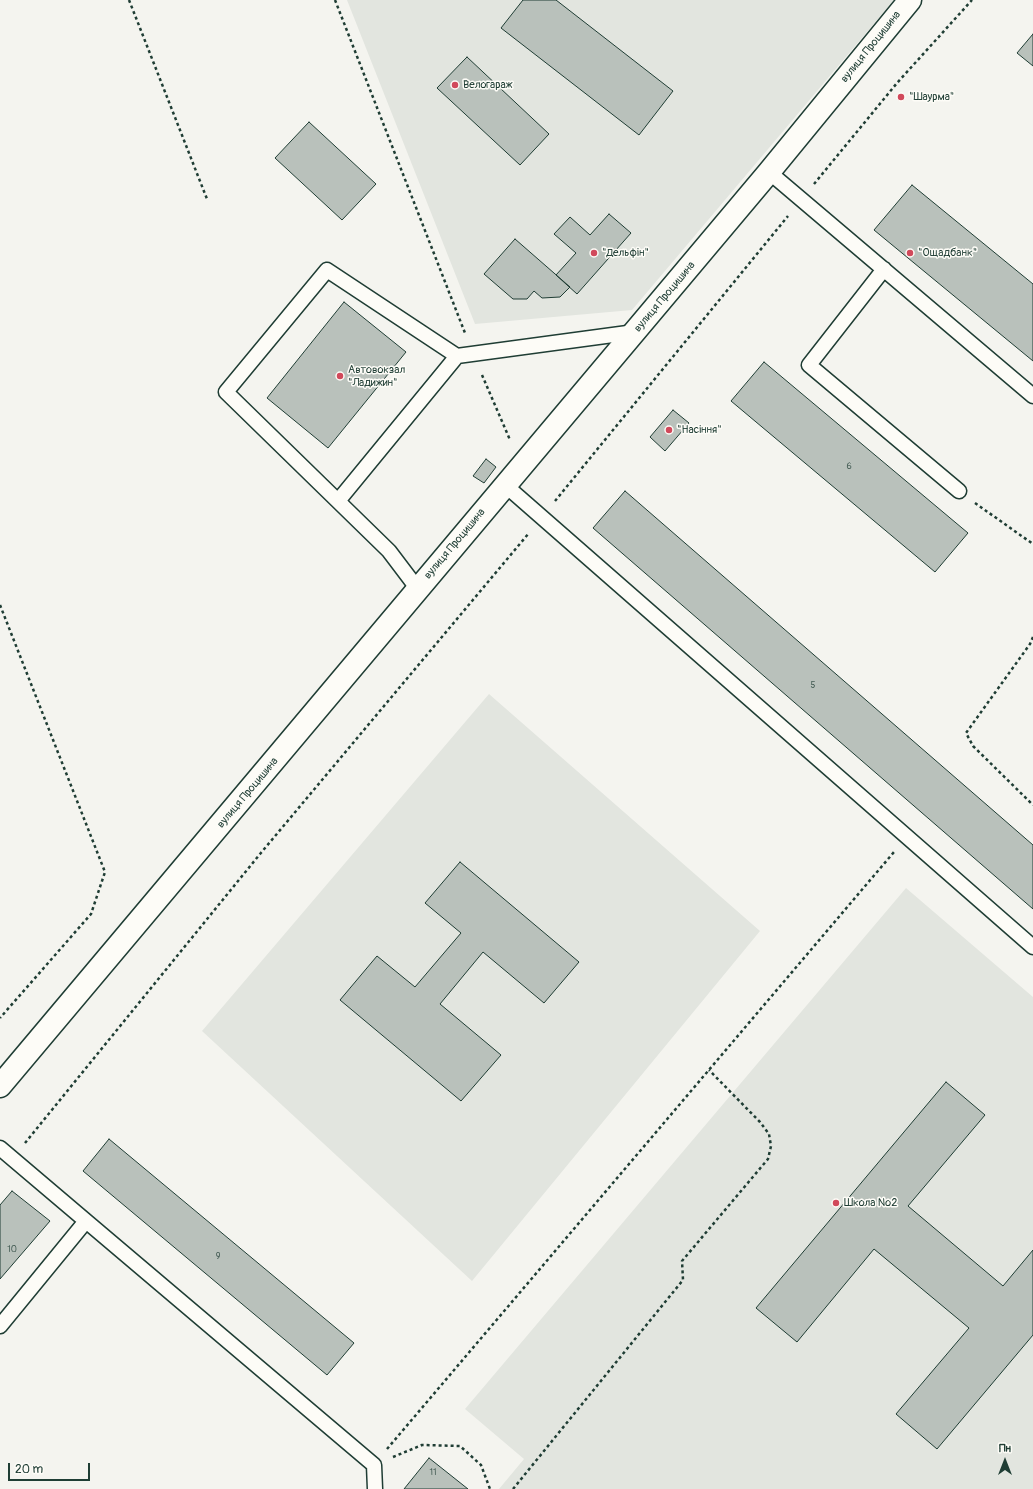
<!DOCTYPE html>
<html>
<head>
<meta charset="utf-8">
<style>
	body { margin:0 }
	#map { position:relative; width:1033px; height:1489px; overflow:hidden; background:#f4f4ef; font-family:Pangolin,sans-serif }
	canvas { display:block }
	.north { position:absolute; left:985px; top:1441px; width:40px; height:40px; -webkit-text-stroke:3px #fdfcf7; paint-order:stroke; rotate:0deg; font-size:11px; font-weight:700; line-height:16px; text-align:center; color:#1f3d34 }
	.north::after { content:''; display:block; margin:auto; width:14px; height:18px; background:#1f3d34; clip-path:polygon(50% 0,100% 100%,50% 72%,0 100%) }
	.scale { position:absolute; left:8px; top:1463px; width:82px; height:18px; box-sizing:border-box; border:2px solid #1f3d34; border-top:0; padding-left:5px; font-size:12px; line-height:14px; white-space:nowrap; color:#1f3d34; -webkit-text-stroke:3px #fdfcf7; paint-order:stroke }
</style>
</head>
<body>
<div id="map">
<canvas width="1033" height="1489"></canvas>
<div class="north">Пн</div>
<div class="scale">20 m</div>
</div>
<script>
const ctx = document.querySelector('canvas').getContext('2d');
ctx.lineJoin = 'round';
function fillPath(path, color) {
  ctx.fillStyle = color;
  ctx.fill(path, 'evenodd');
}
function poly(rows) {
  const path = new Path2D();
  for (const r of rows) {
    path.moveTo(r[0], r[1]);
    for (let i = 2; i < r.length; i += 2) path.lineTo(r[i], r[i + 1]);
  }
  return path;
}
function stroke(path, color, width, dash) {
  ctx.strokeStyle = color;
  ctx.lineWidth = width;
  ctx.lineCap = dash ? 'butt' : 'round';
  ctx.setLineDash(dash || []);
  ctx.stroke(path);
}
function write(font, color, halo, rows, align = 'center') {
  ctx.font = font + ' Pangolin,sans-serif';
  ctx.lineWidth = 3;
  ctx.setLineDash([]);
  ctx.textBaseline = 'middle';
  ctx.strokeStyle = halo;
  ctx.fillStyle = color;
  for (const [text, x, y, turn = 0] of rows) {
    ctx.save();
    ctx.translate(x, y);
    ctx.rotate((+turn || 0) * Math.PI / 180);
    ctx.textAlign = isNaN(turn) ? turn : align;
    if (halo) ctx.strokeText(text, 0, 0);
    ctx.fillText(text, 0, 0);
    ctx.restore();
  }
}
fillPath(poly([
	[347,0,894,0,632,310,475,324],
	[489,694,760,931,472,1281,202,1031],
	[906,888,1033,997,1033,1489,499,1489,524,1459,465,1409]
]), '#e2e5df');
const building = poly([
	[523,0,556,0,673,91,639,135,501,28,523,0],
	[1033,34,1033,66,1017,53,1033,34],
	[467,57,549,134,520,165,437,88,467,57],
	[309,122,376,184,342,220,275,158,309,122],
	[912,185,1033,284,1033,361,874,230,912,185],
	[609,214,631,233,577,294,556,275,576,253,554,234,570,217,590,235,609,214],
	[515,239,570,287,560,297,542,298,534,291,527,299,513,299,484,274,515,239],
	[344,302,406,352,328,448,267,398,344,302],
	[764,362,968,533,935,572,731,401,764,362],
	[673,410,689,423,665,451,650,437,673,410],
	[486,459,496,467,484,483,473,476,486,459],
	[625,491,1033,845,1033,909,593,528,625,491],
	[460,862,579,962,544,1003,483,952,440,1004,501,1055,461,1101,340,1000,377,956,415,987,461,933,425,903,460,862],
	[946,1082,985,1115,908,1206,1003,1286,1033,1250,1033,1335,937,1449,896,1414,969,1328,874,1249,797,1342,756,1308,946,1082],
	[109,1139,354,1343,327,1375,83,1171,109,1139],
	[12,1191,50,1221,0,1279,0,1205,12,1191],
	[429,1458,468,1489,404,1489,429,1458]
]);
fillPath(building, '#b9c1bb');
stroke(building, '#1f3d34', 1);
const lane = poly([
	[769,172,1033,396],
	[884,269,809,365,959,491],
	[505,485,1033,947],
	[338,501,457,356],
	[417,588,389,551,226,392,327,270,457,356,635,332],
	[0,1148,86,1221,0,1326],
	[86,1221,374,1465,375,1489]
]);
const street = poly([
	[0,1086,769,172,910,0]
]);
stroke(lane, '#1f3d34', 17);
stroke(street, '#1f3d34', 25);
stroke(poly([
	[129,0,207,199],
	[335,0,465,333],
	[814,184,897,83,972,0],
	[482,375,510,440],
	[555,501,788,216],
	[975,503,1033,544],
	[0,605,105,872,91,914,0,1018],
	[1033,637,1030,644,966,733,973,746,1033,805],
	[25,1143,260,854,529,533],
	[387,1449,894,852],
	[393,1457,422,1445,460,1446,481,1465,490,1489],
	[513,1489,683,1280,682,1261,768,1159,771,1146,769,1134,760,1122,709,1070]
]), '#1f3d34', 2.5, [3, 3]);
stroke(lane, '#fdfcf7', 14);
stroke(street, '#fdfcf7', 22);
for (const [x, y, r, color] of [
	[455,85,4,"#d1495b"],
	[901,97,4,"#d1495b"],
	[594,253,4,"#d1495b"],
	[910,253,4,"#d1495b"],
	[340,376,4,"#d1495b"],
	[669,430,4,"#d1495b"],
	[836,1203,4,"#d1495b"]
]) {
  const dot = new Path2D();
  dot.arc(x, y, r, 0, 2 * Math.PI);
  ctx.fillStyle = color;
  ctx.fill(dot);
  stroke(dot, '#fdfcf7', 1.5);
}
write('9px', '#465e56', null, [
	["6",849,467],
	["5",813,686],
	["10",12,1250],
	["9",218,1257],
	["11",433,1473]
]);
write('11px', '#1f3d34', '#fdfcf7', [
	["вулиця Процишина",871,47,-51],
	["вулиця Процишина",665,297,-50],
	["вулиця Процишина",455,544,-50],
	["вулиця Процишина",248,793,-50]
]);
write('11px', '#1f3d34', '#fdfcf7', [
	["Велогараж",463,85],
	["\"Шаурма\"",909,97],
	["\"Дельфін\"",602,253],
	["\"Ощадбанк\"",918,253],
	["Автовокзал",348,370],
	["\"Ладижин\"",348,383],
	["\"Насіння\"",677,430],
	["Школа №2",844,1203]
], 'left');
</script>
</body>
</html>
